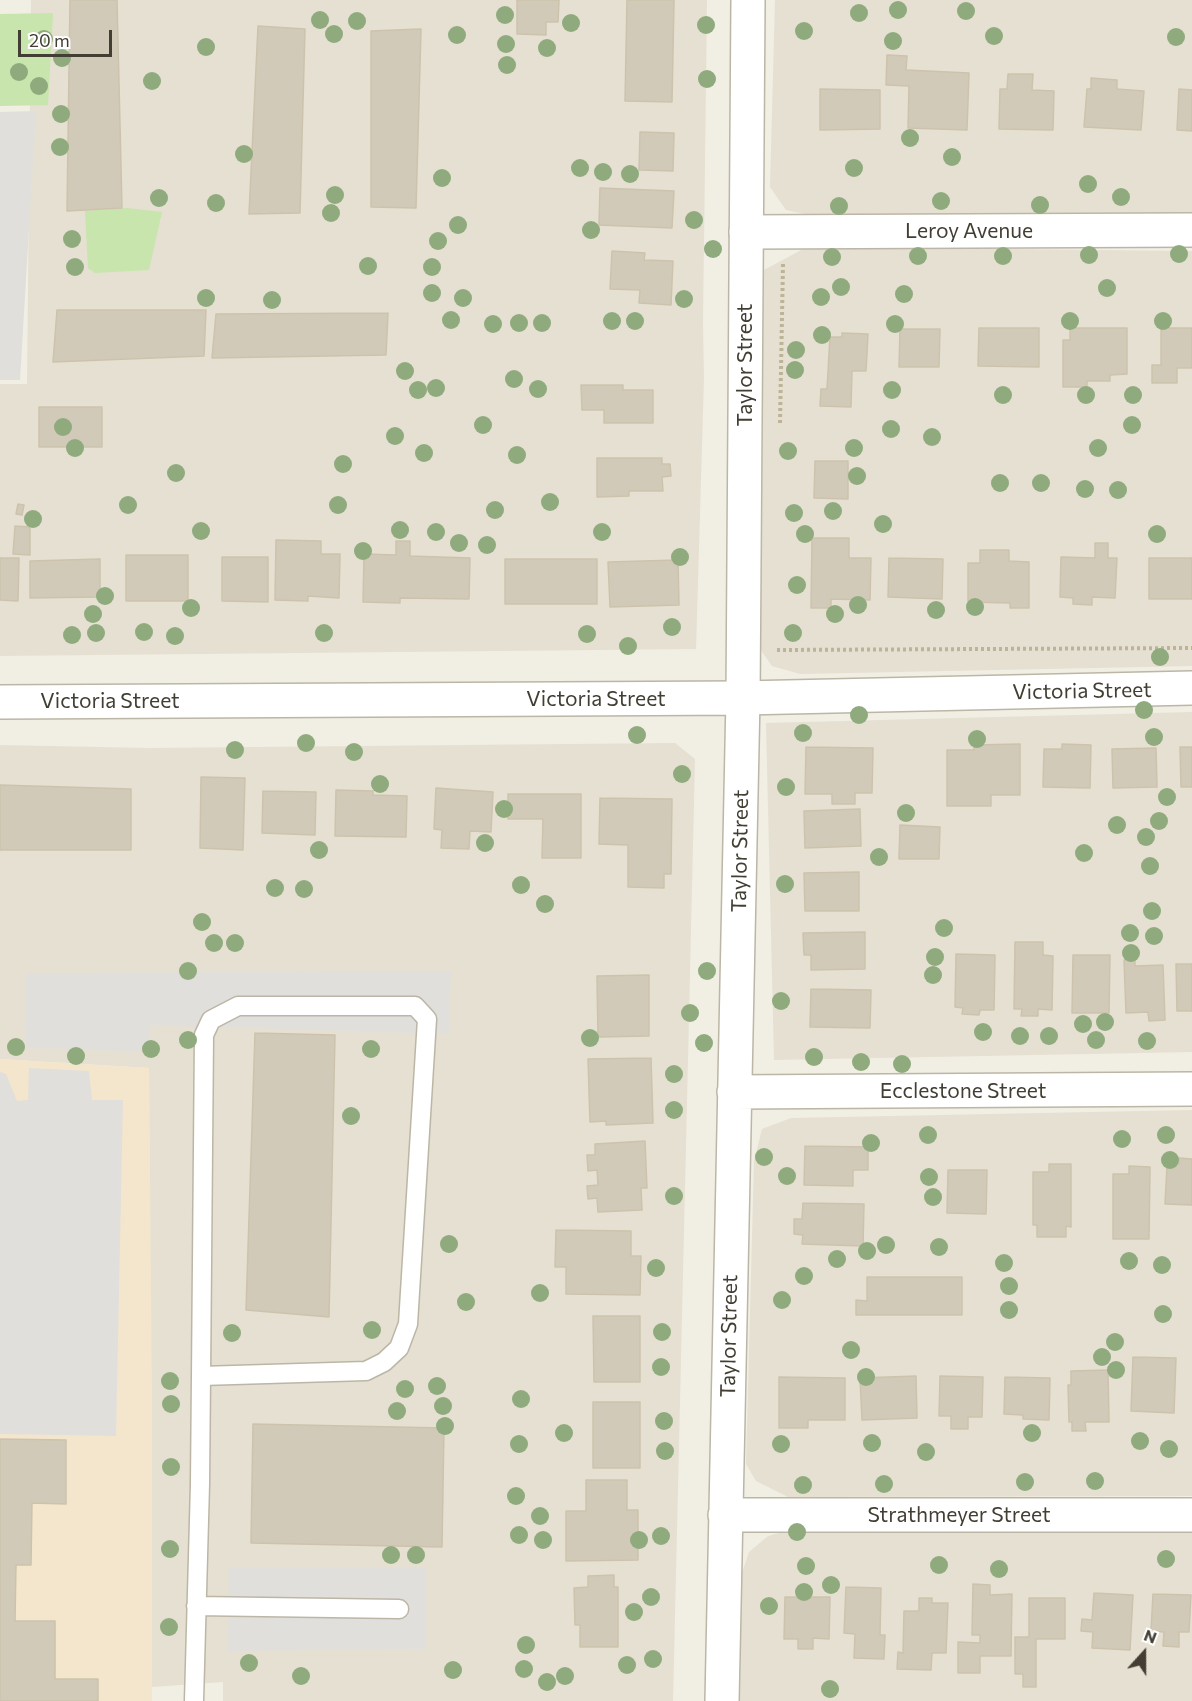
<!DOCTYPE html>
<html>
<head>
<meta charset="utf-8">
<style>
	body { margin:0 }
	#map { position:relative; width:1192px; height:1701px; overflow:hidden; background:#f1eee3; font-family:Commissioner,sans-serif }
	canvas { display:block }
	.north { position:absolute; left:1114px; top:1623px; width:60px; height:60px; -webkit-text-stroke:4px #fff; paint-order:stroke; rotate:21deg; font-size:16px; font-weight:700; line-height:24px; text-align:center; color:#423e33 }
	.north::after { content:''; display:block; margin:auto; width:21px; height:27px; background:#423e33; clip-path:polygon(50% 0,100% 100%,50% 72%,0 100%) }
	.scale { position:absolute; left:18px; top:30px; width:94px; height:27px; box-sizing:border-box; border:3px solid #423e33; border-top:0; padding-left:8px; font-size:18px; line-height:21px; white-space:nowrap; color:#423e33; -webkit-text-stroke:4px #fff; paint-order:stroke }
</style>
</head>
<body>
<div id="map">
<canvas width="1192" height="1701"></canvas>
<div class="north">N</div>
<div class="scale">20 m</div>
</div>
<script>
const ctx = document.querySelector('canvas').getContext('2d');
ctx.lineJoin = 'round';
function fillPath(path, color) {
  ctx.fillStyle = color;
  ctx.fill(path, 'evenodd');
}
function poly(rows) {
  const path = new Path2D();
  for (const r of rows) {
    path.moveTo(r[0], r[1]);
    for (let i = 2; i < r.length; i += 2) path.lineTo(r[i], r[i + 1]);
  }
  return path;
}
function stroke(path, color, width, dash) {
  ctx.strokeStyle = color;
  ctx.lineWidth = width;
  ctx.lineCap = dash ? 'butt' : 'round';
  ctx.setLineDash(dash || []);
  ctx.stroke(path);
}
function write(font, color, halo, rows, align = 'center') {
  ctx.font = font + ' Commissioner,sans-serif';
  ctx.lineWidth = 6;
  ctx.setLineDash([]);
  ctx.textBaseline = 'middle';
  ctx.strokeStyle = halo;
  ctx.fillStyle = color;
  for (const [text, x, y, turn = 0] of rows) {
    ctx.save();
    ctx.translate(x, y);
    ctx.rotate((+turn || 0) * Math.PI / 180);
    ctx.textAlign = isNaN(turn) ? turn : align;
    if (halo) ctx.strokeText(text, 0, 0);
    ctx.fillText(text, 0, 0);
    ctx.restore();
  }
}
fillPath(poly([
	[31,0,707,0,703,322,704,378,696,649,0,656,0,384,27,384],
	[775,0,1192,0,1192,215,824,218,786,210,770,187],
	[807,247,1192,251,1192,666,800,674,772,666,760,649,762,271],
	[1192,712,1192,1052,774,1060,766,723],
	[675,743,695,759,673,1701,223,1701,223,1682,152,1687,149,1068,0,1059,0,745,149,748],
	[1192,1110,1192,1496,788,1497,756,1481,746,1464,754,1161,762,1129,791,1118],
	[794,1529,1192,1530,1192,1701,740,1701,741,1576,749,1552,768,1536]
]), '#e5e0d1');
fillPath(poly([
	[0,1059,149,1068,152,1402,152,1701,0,1701]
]), '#f3e6cd');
fillPath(poly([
	[53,13,48,105,0,106,0,14],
	[127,208,162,212,149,270,95,273,88,268,85,211]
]), '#c7e5ac');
fillPath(poly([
	[36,111,20,380,0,380,0,112],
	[451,971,449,1034,149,1025,149,1052,26,1047,26,973],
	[29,1068,89,1071,92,1100,123,1100,116,1436,0,1434,0,1072,6,1074,17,1101,28,1100],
	[229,1567,426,1568,426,1649,228,1651]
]), '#e1dfdb');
const building = poly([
	[70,0,117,0,122,208,67,211,70,0],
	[517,0,559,0,558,22,546,22,546,35,517,34,517,0],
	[627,0,674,0,672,102,625,101,627,0],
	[258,26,305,29,300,213,249,214,258,26],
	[421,29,416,208,371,207,371,31,421,29],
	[887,55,907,56,906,70,969,73,967,130,908,128,909,86,886,85,887,55],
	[1008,74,1033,74,1032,90,1054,91,1053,130,999,129,1000,89,1007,89,1008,74],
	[1091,78,1117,80,1117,89,1144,91,1141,130,1084,127,1087,89,1091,89,1091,78],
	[820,89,880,90,880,129,820,130,820,89],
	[1179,89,1192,90,1192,131,1177,130,1179,89],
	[640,132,674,133,673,171,639,170,640,132],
	[600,188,674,191,672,228,599,225,600,188],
	[612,251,645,253,644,260,673,261,671,305,639,303,640,290,610,289,612,251],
	[57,310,206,310,204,356,53,362,57,310],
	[388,313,386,355,212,358,216,314,388,313],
	[979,328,1039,328,1039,367,978,366,979,328],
	[1070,328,1127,328,1127,374,1110,375,1110,381,1087,381,1087,387,1063,387,1063,340,1070,340,1070,328],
	[1161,328,1192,328,1192,368,1177,368,1177,383,1152,383,1152,365,1161,365,1161,328],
	[900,329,940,329,939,367,899,367,900,329],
	[842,333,868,334,866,371,852,371,851,407,820,406,821,389,827,389,830,337,842,337,842,333],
	[581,385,623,385,623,390,653,390,653,423,604,423,604,410,582,410,581,385],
	[39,407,102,407,102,447,39,447,39,407],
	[597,458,662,458,662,464,670,464,671,476,662,477,663,491,629,491,629,496,597,497,597,458],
	[815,461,848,461,848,499,814,498,815,461],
	[18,504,24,505,22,515,16,514,18,504],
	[15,526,30,527,30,555,13,554,15,526],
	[812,538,849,538,849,558,871,558,870,600,831,599,831,608,811,608,812,538],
	[276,540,321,541,321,554,340,554,339,598,308,596,308,601,275,600,276,540],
	[396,541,410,541,410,556,470,558,469,599,400,598,400,603,363,602,364,554,396,555,396,541],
	[1095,543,1108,543,1108,558,1117,558,1115,598,1092,597,1092,605,1073,604,1073,598,1060,597,1061,557,1095,558,1095,543],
	[980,550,1009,550,1009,561,1029,562,1029,608,1010,608,1010,603,968,602,968,563,980,563,980,550],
	[126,555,188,555,188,601,126,601,126,555],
	[222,557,268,557,268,602,222,601,222,557],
	[0,558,19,558,18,601,0,600,0,558],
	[889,558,943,559,942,599,888,597,889,558],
	[1149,558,1192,558,1192,599,1149,599,1149,558],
	[100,559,100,597,30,598,30,561,100,559],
	[505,559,597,559,597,604,505,604,505,559],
	[678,560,679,605,610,607,608,562,678,560],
	[1020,744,1020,795,991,795,991,806,947,806,947,750,974,750,974,745,1020,744],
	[1062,744,1091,745,1090,788,1043,787,1044,749,1062,749,1062,744],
	[806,747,873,748,872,793,855,793,855,804,832,804,832,794,805,794,806,747],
	[1180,747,1192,747,1192,787,1181,787,1180,747],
	[1156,748,1157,787,1113,788,1112,749,1156,748],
	[201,777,245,778,243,850,200,848,201,777],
	[0,785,131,789,131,850,0,850,0,785],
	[436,788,493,792,491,832,470,831,469,849,441,848,442,830,434,829,436,788],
	[336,790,373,791,373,795,407,796,406,837,335,836,336,790],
	[263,791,316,792,315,835,262,833,263,791],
	[508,794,581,794,581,858,542,858,543,819,508,819,508,794],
	[600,798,672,799,671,874,664,874,664,888,628,887,628,845,599,844,600,798],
	[860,809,861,846,805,848,804,811,860,809],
	[900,825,940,827,939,859,899,859,900,825],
	[859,872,859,911,805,911,804,873,859,872],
	[865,932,865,969,811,970,811,955,804,955,803,933,865,932],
	[1015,942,1043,942,1043,955,1053,956,1052,1010,1038,1009,1038,1016,1021,1016,1022,1009,1014,1009,1015,942],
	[956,954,995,955,994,1010,980,1010,979,1015,962,1014,963,1008,955,1007,956,954],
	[1073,955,1110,955,1109,1013,1072,1013,1073,955],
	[1124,960,1135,960,1135,966,1163,965,1165,1020,1149,1021,1148,1012,1126,1013,1124,960],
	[1176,964,1192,964,1192,1011,1177,1011,1176,964],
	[649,975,649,1036,598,1037,597,976,649,975],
	[811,989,871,990,870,1028,810,1027,811,989],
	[255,1033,335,1035,329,1317,246,1310,255,1033],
	[651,1058,653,1123,606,1125,606,1121,590,1122,588,1059,651,1058],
	[645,1141,647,1188,641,1188,642,1210,598,1212,597,1198,588,1199,587,1186,598,1185,597,1170,588,1171,587,1155,595,1155,595,1144,645,1141],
	[805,1146,868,1147,868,1170,853,1170,853,1186,804,1185,805,1146],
	[1179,1158,1192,1159,1192,1205,1165,1204,1167,1166,1169,1163,1179,1164,1179,1158],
	[1049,1164,1071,1164,1071,1227,1066,1226,1066,1237,1037,1237,1037,1225,1033,1225,1033,1172,1049,1172,1049,1164],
	[1129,1166,1150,1167,1149,1239,1113,1239,1113,1174,1129,1174,1129,1166],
	[948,1170,987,1170,986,1214,947,1213,948,1170],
	[803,1203,864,1204,863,1246,802,1244,803,1235,794,1234,794,1219,802,1219,803,1203],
	[556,1230,631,1231,631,1256,641,1256,640,1295,566,1294,566,1267,555,1267,556,1230],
	[867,1277,962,1277,962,1315,856,1315,856,1300,867,1301,867,1277],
	[593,1316,640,1316,640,1382,594,1382,593,1316],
	[1133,1357,1176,1358,1174,1413,1131,1411,1133,1357],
	[1108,1370,1109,1422,1085,1422,1086,1431,1072,1431,1072,1422,1069,1422,1068,1385,1071,1385,1071,1371,1108,1370],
	[916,1376,917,1418,862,1420,860,1378,916,1376],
	[940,1376,983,1377,982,1417,968,1417,968,1429,951,1429,951,1416,939,1416,940,1376],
	[779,1377,845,1378,845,1420,808,1420,808,1428,779,1428,779,1377],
	[1005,1377,1050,1378,1049,1420,1023,1419,1023,1415,1004,1414,1005,1377],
	[593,1402,640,1402,640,1468,593,1468,593,1402],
	[253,1424,444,1428,442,1547,251,1543,253,1424],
	[0,1439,66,1440,66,1504,32,1503,31,1565,16,1565,15,1621,55,1621,55,1679,98,1679,98,1701,0,1701,0,1439],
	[586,1480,627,1480,627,1510,638,1510,638,1560,566,1561,566,1511,586,1511,586,1480],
	[614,1575,614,1587,618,1587,618,1647,580,1647,580,1625,575,1625,574,1588,588,1587,588,1576,614,1575],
	[973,1584,990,1585,990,1595,1012,1594,1011,1656,980,1656,980,1673,958,1673,958,1642,980,1643,980,1635,972,1635,973,1584],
	[846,1587,881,1588,880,1635,885,1635,884,1659,854,1658,855,1634,844,1633,846,1587],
	[1094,1593,1133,1595,1130,1650,1092,1648,1093,1632,1081,1631,1082,1619,1092,1620,1094,1593],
	[1153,1594,1191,1595,1189,1632,1179,1632,1179,1647,1163,1646,1164,1632,1151,1631,1153,1594],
	[785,1597,830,1597,829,1639,813,1638,813,1649,798,1649,798,1639,784,1639,785,1597],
	[919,1598,932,1598,932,1603,948,1603,946,1653,932,1653,931,1670,897,1669,898,1652,903,1653,904,1611,919,1611,919,1598],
	[1029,1598,1065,1598,1065,1639,1036,1639,1036,1687,1023,1687,1023,1674,1015,1674,1015,1637,1029,1637,1029,1598]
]);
fillPath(building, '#d2cab8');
stroke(building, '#cdc3ac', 1.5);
const service = poly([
	[196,1606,399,1609],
	[194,1701,200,1484,201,1376,204,1035,211,1020,238,1006,415,1006,427,1019,408,1324,399,1348,384,1362,366,1371,201,1376]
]);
const minor = poly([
	[746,232,1192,230],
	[0,702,743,698,722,1701],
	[734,1092,1192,1089],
	[725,1515,1192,1515]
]);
const tertiary = poly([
	[748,0,743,698,1192,688]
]);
stroke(service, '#bcb6a6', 21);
stroke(minor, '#bcb6a6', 36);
stroke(tertiary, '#bcb6a6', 36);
stroke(poly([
	[780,423,783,263],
	[777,650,1192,648]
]), '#bdb397', 4, [3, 3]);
stroke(service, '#fff', 18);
stroke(minor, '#fff', 33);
stroke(tertiary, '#fff', 33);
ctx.fillStyle = '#8faa7d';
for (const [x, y] of [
	[898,10],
	[966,11],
	[859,13],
	[505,15],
	[320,20],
	[357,21],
	[571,23],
	[706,25],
	[804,31],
	[334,34],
	[457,35],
	[994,36],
	[1176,37],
	[44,39],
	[893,41],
	[506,44],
	[206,47],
	[547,48],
	[62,58],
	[507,65],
	[19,72],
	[707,79],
	[152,81],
	[39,86],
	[61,114],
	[910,138],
	[60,147],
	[244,154],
	[952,157],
	[580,168],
	[854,168],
	[603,172],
	[630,174],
	[442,178],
	[1088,184],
	[335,195],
	[1121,197],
	[159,198],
	[941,201],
	[216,203],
	[1040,205],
	[839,206],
	[331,213],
	[694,220],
	[458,225],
	[591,230],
	[72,239],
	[438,241],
	[713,249],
	[1179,254],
	[1089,255],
	[918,256],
	[1003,256],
	[832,257],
	[368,266],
	[75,267],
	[432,267],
	[841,287],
	[1107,288],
	[432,293],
	[904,294],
	[821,297],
	[206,298],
	[463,298],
	[684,299],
	[272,300],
	[451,320],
	[612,321],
	[635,321],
	[1070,321],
	[1163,321],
	[519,323],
	[542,323],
	[493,324],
	[895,324],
	[822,335],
	[796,350],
	[795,370],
	[405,371],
	[514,379],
	[436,388],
	[538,389],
	[418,390],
	[892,390],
	[1003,395],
	[1086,395],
	[1133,395],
	[483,425],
	[1132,425],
	[63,427],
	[891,429],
	[395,436],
	[932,437],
	[75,448],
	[854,448],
	[1098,448],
	[788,451],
	[424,453],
	[517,455],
	[343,464],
	[176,473],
	[857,476],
	[1000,483],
	[1041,483],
	[1085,489],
	[1118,490],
	[550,502],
	[128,505],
	[338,505],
	[495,510],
	[833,511],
	[794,513],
	[33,519],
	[883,524],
	[400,530],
	[201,531],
	[436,532],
	[602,532],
	[805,534],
	[1157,534],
	[459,543],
	[487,545],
	[363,551],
	[680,557],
	[797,585],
	[105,596],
	[858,605],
	[975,607],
	[191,608],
	[936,610],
	[93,614],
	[835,614],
	[672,627],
	[144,632],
	[96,633],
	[324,633],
	[793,633],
	[587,634],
	[72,635],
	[175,636],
	[628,646],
	[1160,657],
	[1144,710],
	[859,715],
	[803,733],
	[637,735],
	[1154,737],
	[977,739],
	[306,743],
	[235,750],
	[354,752],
	[682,774],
	[380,784],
	[786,787],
	[1167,797],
	[504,809],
	[906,813],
	[1159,821],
	[1117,825],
	[1146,837],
	[485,843],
	[319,850],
	[1084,853],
	[879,857],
	[1150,866],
	[785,884],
	[521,885],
	[275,888],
	[304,889],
	[545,904],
	[1152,911],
	[202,922],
	[944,928],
	[1130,933],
	[1154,936],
	[214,943],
	[235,943],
	[1131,953],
	[935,957],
	[188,971],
	[707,971],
	[933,975],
	[781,1001],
	[690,1013],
	[1105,1022],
	[1083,1024],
	[983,1032],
	[1020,1036],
	[1049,1036],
	[590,1038],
	[188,1040],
	[1096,1040],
	[1147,1041],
	[704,1043],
	[16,1047],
	[151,1049],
	[371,1049],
	[76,1056],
	[814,1057],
	[861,1062],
	[902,1064],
	[674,1074],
	[674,1110],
	[351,1116],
	[928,1135],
	[1166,1135],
	[1122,1139],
	[871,1143],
	[764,1157],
	[1170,1160],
	[787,1176],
	[929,1177],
	[674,1196],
	[933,1197],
	[449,1244],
	[886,1245],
	[939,1247],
	[867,1251],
	[837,1259],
	[1129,1261],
	[1004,1263],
	[1162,1265],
	[656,1268],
	[804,1276],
	[1009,1286],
	[540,1293],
	[782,1300],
	[466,1302],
	[1009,1310],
	[1163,1314],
	[372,1330],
	[662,1332],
	[232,1333],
	[1115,1342],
	[851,1350],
	[1102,1357],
	[661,1367],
	[1116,1370],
	[866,1377],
	[170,1381],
	[437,1386],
	[405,1389],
	[521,1399],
	[171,1404],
	[443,1406],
	[397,1411],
	[664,1421],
	[445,1426],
	[564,1433],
	[1032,1433],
	[1140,1441],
	[872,1443],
	[519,1444],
	[781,1444],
	[1169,1449],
	[665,1451],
	[926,1452],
	[171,1467],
	[1095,1481],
	[1025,1482],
	[884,1484],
	[803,1485],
	[516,1496],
	[540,1516],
	[797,1532],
	[519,1535],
	[661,1536],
	[543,1540],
	[639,1540],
	[170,1549],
	[391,1555],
	[416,1555],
	[1166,1559],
	[939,1565],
	[806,1566],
	[999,1569],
	[831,1585],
	[804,1592],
	[651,1597],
	[769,1606],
	[634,1612],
	[169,1627],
	[526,1645],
	[653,1659],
	[249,1663],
	[627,1665],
	[524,1669],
	[453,1670],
	[301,1676],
	[565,1676],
	[547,1682],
	[830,1689]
]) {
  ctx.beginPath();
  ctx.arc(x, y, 9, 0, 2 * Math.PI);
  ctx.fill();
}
write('21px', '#423e33', '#fff', [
	["Leroy Avenue",969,231],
	["Taylor Street",745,365,-90],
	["Victoria Street",1082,691,-1],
	["Victoria Street",596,699],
	["Victoria Street",110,701],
	["Taylor Street",740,851,-89],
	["Ecclestone Street",963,1091],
	["Taylor Street",729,1336,-89],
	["Strathmeyer Street",959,1515]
]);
</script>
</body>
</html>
